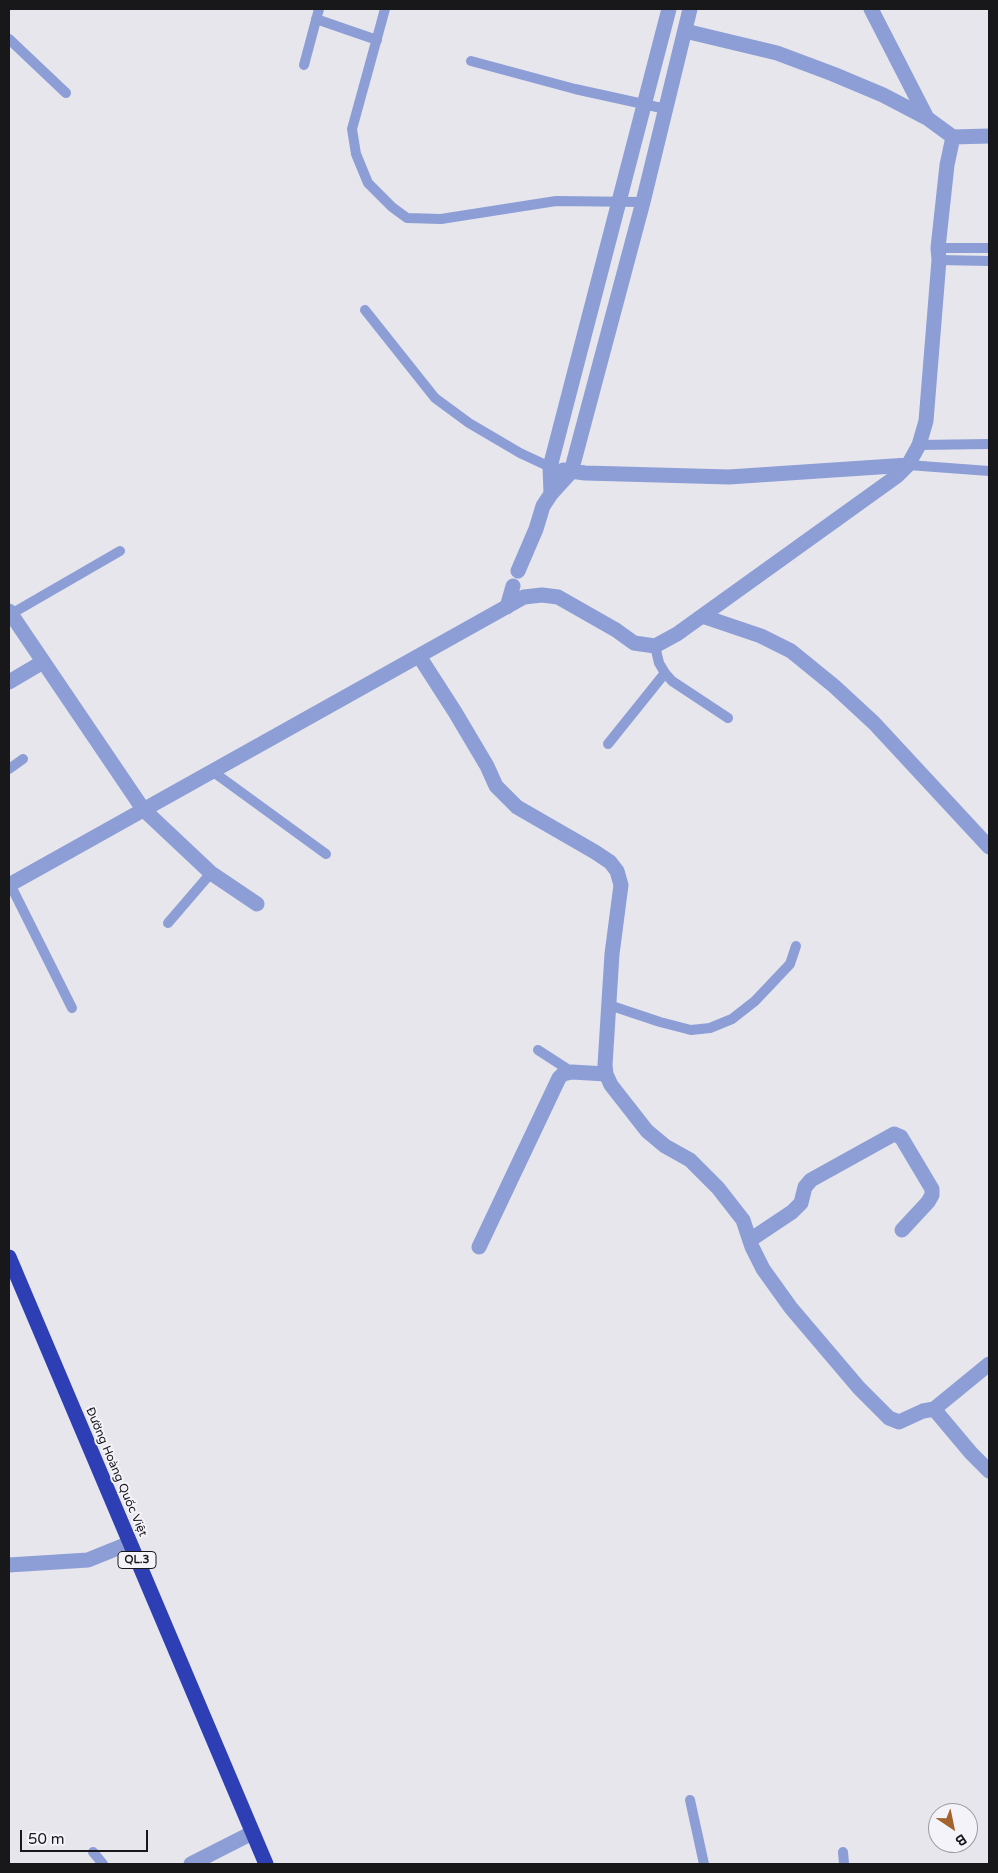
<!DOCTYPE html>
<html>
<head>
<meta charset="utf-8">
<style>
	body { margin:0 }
	#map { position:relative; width:998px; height:1873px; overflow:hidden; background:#e7e6ed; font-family:"Varela Round",sans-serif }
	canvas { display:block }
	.frame { position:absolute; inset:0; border:10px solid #18171a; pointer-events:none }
	.north { position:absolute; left:928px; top:1803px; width:50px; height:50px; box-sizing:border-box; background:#f4f3fa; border:1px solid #9c9ba0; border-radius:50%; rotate:146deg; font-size:14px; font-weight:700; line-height:20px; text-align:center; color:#18171a }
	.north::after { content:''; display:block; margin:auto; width:18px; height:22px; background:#a3632c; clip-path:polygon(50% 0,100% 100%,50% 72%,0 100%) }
	.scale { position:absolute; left:20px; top:1830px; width:128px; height:22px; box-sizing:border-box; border:2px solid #18171a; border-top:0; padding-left:6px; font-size:15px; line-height:18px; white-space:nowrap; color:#18171a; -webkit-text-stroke:4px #f4f3fa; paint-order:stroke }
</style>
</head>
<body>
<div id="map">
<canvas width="998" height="1873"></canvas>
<div class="frame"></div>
<div class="north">B</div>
<div class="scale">50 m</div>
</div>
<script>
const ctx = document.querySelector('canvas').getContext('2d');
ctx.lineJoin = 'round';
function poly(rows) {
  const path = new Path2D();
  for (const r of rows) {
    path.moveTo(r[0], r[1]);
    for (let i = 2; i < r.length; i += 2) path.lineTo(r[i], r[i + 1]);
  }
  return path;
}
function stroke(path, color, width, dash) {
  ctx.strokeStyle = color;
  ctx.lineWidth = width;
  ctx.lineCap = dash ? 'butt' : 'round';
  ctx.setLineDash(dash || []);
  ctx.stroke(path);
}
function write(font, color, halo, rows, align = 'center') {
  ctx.font = font + ' "Varela Round",sans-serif';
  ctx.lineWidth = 4;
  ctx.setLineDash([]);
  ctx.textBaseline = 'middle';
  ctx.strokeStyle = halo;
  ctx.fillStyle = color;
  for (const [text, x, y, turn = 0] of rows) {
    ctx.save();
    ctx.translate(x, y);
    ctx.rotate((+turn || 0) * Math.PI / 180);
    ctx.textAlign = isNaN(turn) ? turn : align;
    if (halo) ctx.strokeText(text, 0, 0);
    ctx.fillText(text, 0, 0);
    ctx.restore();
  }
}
stroke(poly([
	[385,9,352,129,356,154,368,183,392,207,407,218,441,219,556,201,643,202],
	[316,19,377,40],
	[9,39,66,93],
	[471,61,575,89,666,109],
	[304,65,319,9],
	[938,248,989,248],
	[939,260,989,261],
	[365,310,435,398,469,423,520,453,550,467],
	[919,445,989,444],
	[908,465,989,471],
	[11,614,120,551],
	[655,646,659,663,665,673,672,681,728,718],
	[608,744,665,673],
	[9,769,23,759],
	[212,771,326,854],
	[10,884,72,1008],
	[168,923,211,873],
	[609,1005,660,1022,691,1030,710,1028,732,1019,755,1001,790,964,796,946],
	[538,1050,572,1072],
	[690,1800,704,1864],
	[93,1852,103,1864],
	[843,1852,844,1864]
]), '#8c9ed5', 10);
stroke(poly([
	[669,9,550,467,551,494,571,472,643,202,690,9],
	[871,9,927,118],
	[685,31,777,53,833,74,883,95,927,118,953,137],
	[563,470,585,473,729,477,908,465],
	[518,571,536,529,543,506,551,494],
	[507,607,513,586],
	[9,611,143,809,211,873,257,904],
	[702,616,761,636,791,651,834,686,874,723,989,847],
	[419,656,455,712,487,766,496,786,517,807,595,852,610,862,617,871,621,885,612,954,605,1065,606,1074,611,1085,647,1131,665,1146,690,1160,718,1188,743,1220,752,1247,763,1269,791,1308,859,1388,889,1418,899,1422,923,1411,934,1409,971,1453,989,1471],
	[9,682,43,662],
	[9,885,524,597,542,595,558,597,616,630,634,643,655,646,677,634,897,476,908,465,919,445,926,421,939,260,938,248,947,165,953,137,989,136],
	[750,1240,792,1212,801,1203,805,1187,811,1180,894,1134,901,1137,932,1189,932,1195,928,1202,902,1230],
	[479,1247,559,1078,563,1074,572,1072,606,1074],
	[934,1409,989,1364],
	[9,1565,88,1560,130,1543],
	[191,1864,252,1833]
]), '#8c9ed5', 15);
stroke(poly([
	[9,1257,266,1864]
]), '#2e3fb6', 15);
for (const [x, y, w] of [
	[137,1560,38]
]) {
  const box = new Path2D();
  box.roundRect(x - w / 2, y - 8.5, w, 17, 4);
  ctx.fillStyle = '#f4f3fa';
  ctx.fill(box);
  stroke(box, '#18171a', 1);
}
write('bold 11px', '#18171a', null, [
	["QL.3",137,1560]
]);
write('12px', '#18171a', '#f4f3fa', [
	["Đường Hoàng Quốc Việt",116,1472,67]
]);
</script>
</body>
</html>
